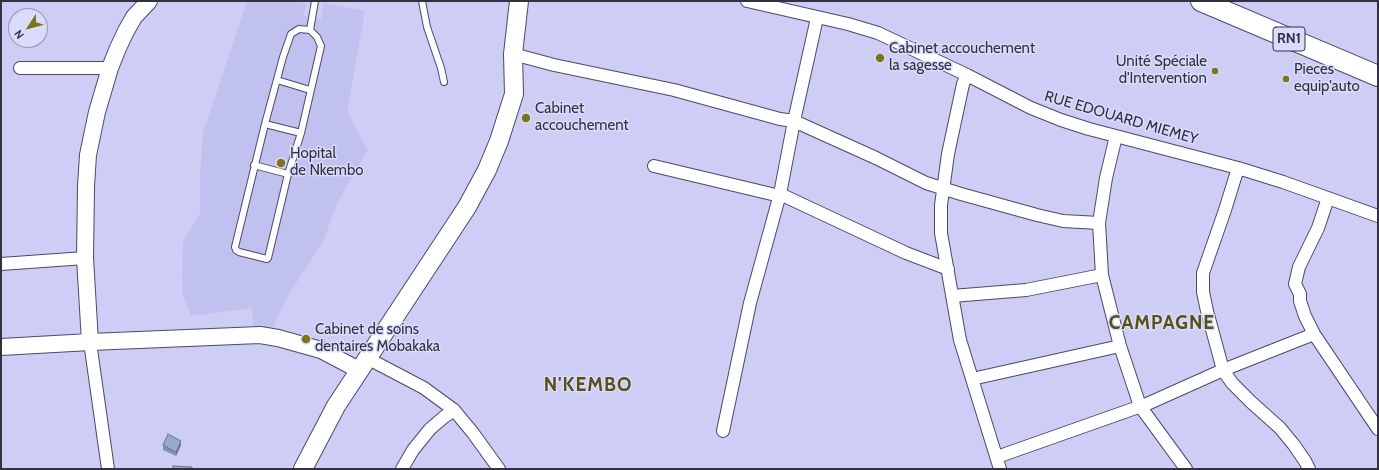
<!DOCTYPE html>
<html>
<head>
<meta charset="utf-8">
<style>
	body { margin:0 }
	#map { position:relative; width:1379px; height:470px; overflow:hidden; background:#cdcdf6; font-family:Cabin,sans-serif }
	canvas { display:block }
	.frame { position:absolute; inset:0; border:2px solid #313141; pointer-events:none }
	.north { position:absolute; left:8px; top:8px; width:40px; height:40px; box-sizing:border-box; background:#dbdbfc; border:1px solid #9797b1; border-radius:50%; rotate:234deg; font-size:11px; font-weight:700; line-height:16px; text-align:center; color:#313141 }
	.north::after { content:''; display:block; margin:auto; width:14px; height:18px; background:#7c7519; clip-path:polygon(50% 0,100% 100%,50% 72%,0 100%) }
</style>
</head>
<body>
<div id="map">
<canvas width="1379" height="470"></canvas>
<div class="frame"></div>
<div class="north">N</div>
</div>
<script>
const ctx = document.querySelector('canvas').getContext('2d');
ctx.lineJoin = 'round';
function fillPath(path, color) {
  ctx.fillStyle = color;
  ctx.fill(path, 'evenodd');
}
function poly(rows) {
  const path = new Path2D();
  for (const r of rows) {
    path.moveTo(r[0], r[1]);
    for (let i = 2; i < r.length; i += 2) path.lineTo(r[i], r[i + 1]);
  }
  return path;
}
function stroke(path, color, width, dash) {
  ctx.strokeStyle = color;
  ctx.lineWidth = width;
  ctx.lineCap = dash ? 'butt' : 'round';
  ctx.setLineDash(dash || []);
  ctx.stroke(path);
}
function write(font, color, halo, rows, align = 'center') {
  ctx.font = font + ' Cabin,sans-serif';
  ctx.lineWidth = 3;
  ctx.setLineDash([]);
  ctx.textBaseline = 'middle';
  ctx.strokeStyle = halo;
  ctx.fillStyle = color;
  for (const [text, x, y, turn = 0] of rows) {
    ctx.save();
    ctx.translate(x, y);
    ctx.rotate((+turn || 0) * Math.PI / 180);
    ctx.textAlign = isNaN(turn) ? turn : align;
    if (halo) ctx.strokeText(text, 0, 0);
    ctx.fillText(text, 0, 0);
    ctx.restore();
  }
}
fillPath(poly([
	[247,1,292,1,307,4,303,15,312,18,321,19,324,3,365,11,347,112,368,150,337,203,323,242,289,294,272,328,253,326,252,308,191,316,182,294,183,241,200,214,200,176,203,133]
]), '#c1c1f0');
const service = poly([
	[422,1,427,27,441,68,444,82],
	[299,29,310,30,317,37,321,46,301,133,288,174,268,258,267,259,239,252,236,250,235,247,265,124,283,57,291,34,299,29],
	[310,30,315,1],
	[277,80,310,90],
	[265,124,301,133],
	[254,165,288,174]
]);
const minor = poly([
	[747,1,848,24,878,33,967,75,1031,108,1061,120,1089,129,1238,168,1283,182,1378,216],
	[513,54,554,65,674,90,780,119,794,121,876,158,926,183,961,194,1037,215,1063,221,1099,223],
	[20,68,110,68],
	[967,75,963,84,948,154,941,205,941,233,960,340,1000,469],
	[1116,136,1106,178,1099,223,1102,275,1120,346,1140,406,1186,469],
	[654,166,780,196],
	[1238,168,1225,210,1203,273,1203,292,1207,311,1223,370,1232,383,1251,402,1280,428,1294,445,1305,461,1309,469],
	[780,194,906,253,948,269],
	[1328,198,1318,228,1299,267,1295,284,1300,294,1300,301,1305,316,1314,334,1378,429],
	[1,264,85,258],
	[952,296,1026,290,1102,275],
	[90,342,108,469],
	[367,358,424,388,454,410,473,433,499,469],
	[972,379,1120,346],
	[723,431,750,303,780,194,794,121,817,18],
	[997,457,1147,404,1223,370,1314,334],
	[402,469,413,450,430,429,444,417,454,410]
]);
const tertiary = poly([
	[90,342,85,258,86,186,88,155,97,112,110,68,118,48,126,31,134,17,149,1],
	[1,347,90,342,260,335,278,338,321,350,359,370]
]);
const secondary = poly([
	[303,469,336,406,467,207,487,170,499,141,514,94,513,54,519,1]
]);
const primary = poly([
	[1201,1,1378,76]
]);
stroke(service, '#4a496b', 8);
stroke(minor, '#4a496b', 14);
stroke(tertiary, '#4a496b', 18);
stroke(secondary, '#4a496b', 20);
stroke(primary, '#4a496b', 22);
stroke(service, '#fff', 6);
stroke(minor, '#fff', 12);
stroke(tertiary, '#fff', 16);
stroke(secondary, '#fff', 18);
stroke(primary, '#fff', 20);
fillPath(poly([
	[163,445,181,445,176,456,163,450]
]), '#8391b1');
fillPath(poly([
	[181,441,181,445,176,456,176,452]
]), '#6a7690');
const building = poly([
	[168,434,181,441,176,452,163,445,168,434],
	[173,466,192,467,192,469,173,469,173,466]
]);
fillPath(building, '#98a9ce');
stroke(building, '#6a7690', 1);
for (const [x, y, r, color] of [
	[880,58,5,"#7c7519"],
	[1215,71,4,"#7c7519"],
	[1286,79,4,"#7c7519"],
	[526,118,5,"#7c7519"],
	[281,163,5,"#7c7519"],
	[306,339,5,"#7c7519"]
]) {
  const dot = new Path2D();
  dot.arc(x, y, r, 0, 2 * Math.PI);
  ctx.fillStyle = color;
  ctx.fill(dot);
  stroke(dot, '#dbdbfc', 1.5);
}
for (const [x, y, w] of [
	[1289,39,32]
]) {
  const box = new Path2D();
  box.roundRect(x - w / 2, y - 12, w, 24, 3);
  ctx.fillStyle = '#dbdbfc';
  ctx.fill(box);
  stroke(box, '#313141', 1);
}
write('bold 14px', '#313141', null, [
	["RN1",1289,39]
]);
write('15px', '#313141', '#dbdbfc', [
	["Cabinet accouchement",889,49],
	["la sagesse",889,66],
	["Unité Spéciale",1207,62,"right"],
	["d'Intervention",1207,79,"right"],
	["Pieces",1294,70],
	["equip'auto",1294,87],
	["Cabinet",535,109],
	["accouchement",535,126],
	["Hopital",290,154],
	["de Nkembo",290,171],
	["Cabinet de soins",315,330],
	["dentaires Mobakaka",315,347]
], 'left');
write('15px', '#313141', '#dbdbfc', [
	["RUE EDOUARD MIEMEY",1121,118,16]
]);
ctx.letterSpacing = '1px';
write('bold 19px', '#565114', '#dbdbfc', [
	["CAMPAGNE",1162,323],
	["N'KEMBO",588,385]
]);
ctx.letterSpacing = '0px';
</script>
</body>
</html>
